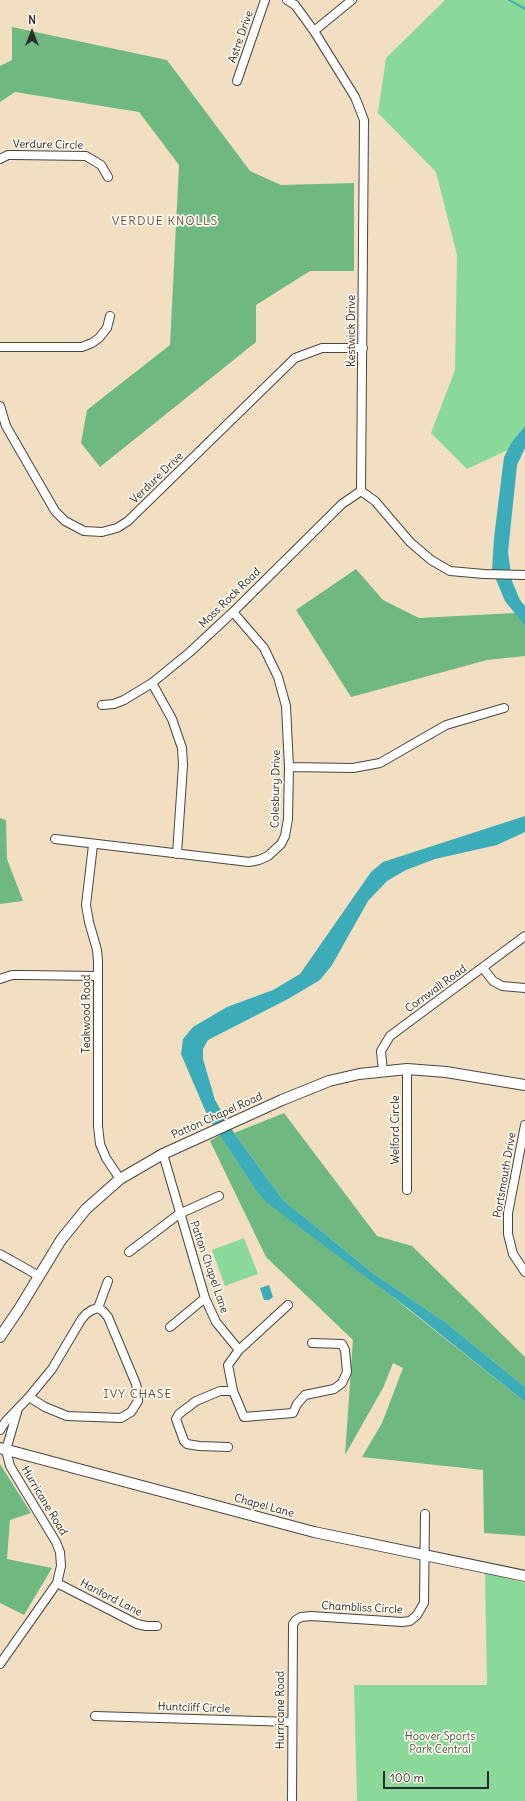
<!DOCTYPE html>
<html>
<head>
<meta charset="utf-8">
<style>
	body { margin:0 }
	#map { position:relative; width:525px; height:1801px; overflow:hidden; background:#f2dfc1; font-family:Delius,sans-serif }
	canvas { display:block }
	.north { position:absolute; left:12px; top:12px; width:40px; height:40px; -webkit-text-stroke:3px #fbf7ec; paint-order:stroke; rotate:0deg; font-size:11px; font-weight:700; line-height:16px; text-align:center; color:#2b2b2b }
	.north::after { content:''; display:block; margin:auto; width:14px; height:18px; background:#2b2b2b; clip-path:polygon(50% 0,100% 100%,50% 72%,0 100%) }
	.scale { position:absolute; left:383px; top:1771px; width:106px; height:18px; box-sizing:border-box; border:2px solid #2b2b2b; border-top:0; padding-left:5px; font-size:12px; line-height:14px; white-space:nowrap; color:#2b2b2b; -webkit-text-stroke:3px #fbf7ec; paint-order:stroke }
</style>
</head>
<body>
<div id="map">
<canvas width="525" height="1801"></canvas>
<div class="north">N</div>
<div class="scale">100 m</div>
</div>
<script>
const ctx = document.querySelector('canvas').getContext('2d');
ctx.lineJoin = 'round';
function fillPath(path, color) {
  ctx.fillStyle = color;
  ctx.fill(path, 'evenodd');
}
function poly(rows) {
  const path = new Path2D();
  for (const r of rows) {
    path.moveTo(r[0], r[1]);
    for (let i = 2; i < r.length; i += 2) path.lineTo(r[i], r[i + 1]);
  }
  return path;
}
function stroke(path, color, width, dash) {
  ctx.strokeStyle = color;
  ctx.lineWidth = width;
  ctx.lineCap = dash ? 'butt' : 'round';
  ctx.setLineDash(dash || []);
  ctx.stroke(path);
}
function write(font, color, halo, rows, align = 'center') {
  ctx.font = font + ' Delius,sans-serif';
  ctx.lineWidth = 3.5;
  ctx.setLineDash([]);
  ctx.textBaseline = 'middle';
  ctx.strokeStyle = halo;
  ctx.fillStyle = color;
  for (const [text, x, y, turn = 0] of rows) {
    ctx.save();
    ctx.translate(x, y);
    ctx.rotate((+turn || 0) * Math.PI / 180);
    ctx.textAlign = isNaN(turn) ? turn : align;
    if (halo) ctx.strokeText(text, 0, 0);
    ctx.fillText(text, 0, 0);
    ctx.restore();
  }
}
fillPath(poly([
	[445,0,525,0,525,442,467,469,431,433,455,370,457,255,436,172,378,113,386,58],
	[244,1238,258,1274,225,1286,212,1250],
	[485,1573,525,1583,525,1801,357,1801,354,1685,487,1685]
]), '#8ad998');
fillPath(poly([
	[12,27,167,60,250,171,281,185,354,183,354,271,310,271,256,305,256,342,100,467,81,443,87,410,170,345,179,165,139,112,15,92,0,102,0,66,12,60],
	[356,569,383,600,419,618,515,613,525,626,525,656,487,660,351,697,296,610],
	[0,818,6,820,7,859,23,901,0,904],
	[284,1113,377,1236,412,1246,525,1357,525,1387,445,1322,374,1274,283,1200,234,1133],
	[220,1135,253,1186,525,1402,525,1536,484,1533,483,1470,362,1457,382,1423,403,1368,393,1363,383,1388,345,1455,353,1340,266,1257,210,1141],
	[0,1464,31,1513,10,1520,7,1559,52,1568,24,1615,0,1603]
]), '#6fb980');
fillPath(poly([
	[525,426,525,448,517,465,508,552,512,581,520,600,525,606,525,626,505,601,492,570,494,538,504,457,512,442],
	[525,816,525,832,497,845,435,859,406,870,387,881,368,901,332,965,320,980,288,999,208,1040,203,1049,203,1059,215,1100,234,1133,283,1200,374,1274,445,1322,525,1387,525,1402,409,1309,266,1202,253,1186,208,1117,181,1054,183,1039,193,1027,227,1007,273,990,300,974,371,872,383,862],
	[269,1285,273,1297,269,1300,264,1300,260,1288]
]), '#3bacb8');
stroke(poly([
	[509,0,525,9]
]), '#3bacb8', 2);
const minor = poly([
	[287,0,295,5,314,31,355,97,364,120,361,491,375,501,410,542,431,560,450,571,484,574,525,575],
	[314,31,352,0],
	[237,81,265,0],
	[0,159,8,155,13,155,86,156,101,165,108,177],
	[0,347,82,347,92,343,99,338,107,328,110,316],
	[0,406,6,426,55,511,65,521,84,531,102,532,117,528,128,521,295,358,322,348,363,348],
	[152,683,172,719,182,748,183,765,177,854],
	[102,705,114,704,124,700,152,683,190,652,233,612,342,504,361,491],
	[289,767,353,768,380,763,446,725,504,708],
	[55,839,249,862,259,860,268,856,281,844,285,836,288,819,289,767,286,706,278,677,264,648,233,612],
	[93,845,86,905,89,922,97,950,98,961,98,1126,100,1144,106,1158,120,1179],
	[483,968,493,981,502,986,525,988],
	[0,979,12,975,23,975,98,976],
	[407,1069,407,1190],
	[383,1072,381,1051,390,1036,525,936],
	[525,1125,508,1213,508,1234,513,1254,525,1272],
	[163,1154,205,1298,216,1322,239,1350,228,1365,233,1391,244,1417,293,1413,297,1404,305,1395,334,1389,342,1383,347,1372,345,1350,342,1344,312,1343],
	[129,1252,179,1214,219,1196],
	[0,1254,39,1276],
	[98,1308,103,1311,108,1317,136,1384,138,1393,138,1401,131,1412,121,1418,67,1416,45,1407,29,1397,52,1369,81,1320,86,1314,92,1310,98,1308],
	[98,1308,108,1281],
	[170,1327,205,1298],
	[239,1350,288,1305],
	[0,1430,6,1421,29,1397],
	[228,1447,199,1446,187,1444,184,1441,176,1419,179,1414,196,1401,220,1391,233,1391],
	[57,1583,137,1624,146,1626,157,1626],
	[0,1664,57,1583,61,1566,60,1552,56,1542,10,1466,6,1450,17,1412],
	[95,1716,292,1722],
	[292,1801,293,1624,296,1620,301,1617,311,1616,402,1622,410,1621,417,1615,424,1603,425,1514]
]);
const tertiary = poly([
	[0,1337,19,1309,61,1240,86,1209,120,1179,163,1154,282,1100,329,1081,359,1074,407,1069,446,1072,525,1085],
	[0,1448,314,1532,525,1576]
]);
stroke(minor, '#494642', 10);
stroke(tertiary, '#494642', 12);
stroke(minor, '#fff', 8);
stroke(tertiary, '#fff', 10);
write('11px', '#2b2b2b', '#fbf7ec', [
	["Astre Drive",241,37,-71],
	["Verdure Circle",48,145,1],
	["Kestwick Drive",352,331,-90],
	["Verdure Drive",157,478,-44],
	["Moss Rock Road",230,598,-44],
	["Colesbury Drive",276,789,-89],
	["Cornwall Road",436,989,-36],
	["Teakwood Road",87,1014,-90],
	["Patton Chapel Road",217,1116,-24],
	["Welford Circle",396,1130,-90],
	["Portsmouth Drive",505,1175,-80],
	["Patton Chapel Lane",209,1267,71],
	["Hurricane Road",44,1501,59],
	["Chapel Lane",264,1506,15],
	["Hanford Lane",111,1598,27],
	["Chambliss Circle",362,1608,3],
	["Huntcliff Circle",194,1708,2],
	["Hurricane Road",281,1710,-90]
]);
write('11px', '#485f4c', '#fbf7ec', [
	["Hoover Sports",440,1737],
	["Park Central",440,1750]
]);
ctx.letterSpacing = '1px';
write('12px', '#655241', '#fbf7ec', [
	["VERDUE KNOLLS",165,222],
	["IVY CHASE",138,1395]
]);
ctx.letterSpacing = '0px';
</script>
</body>
</html>
